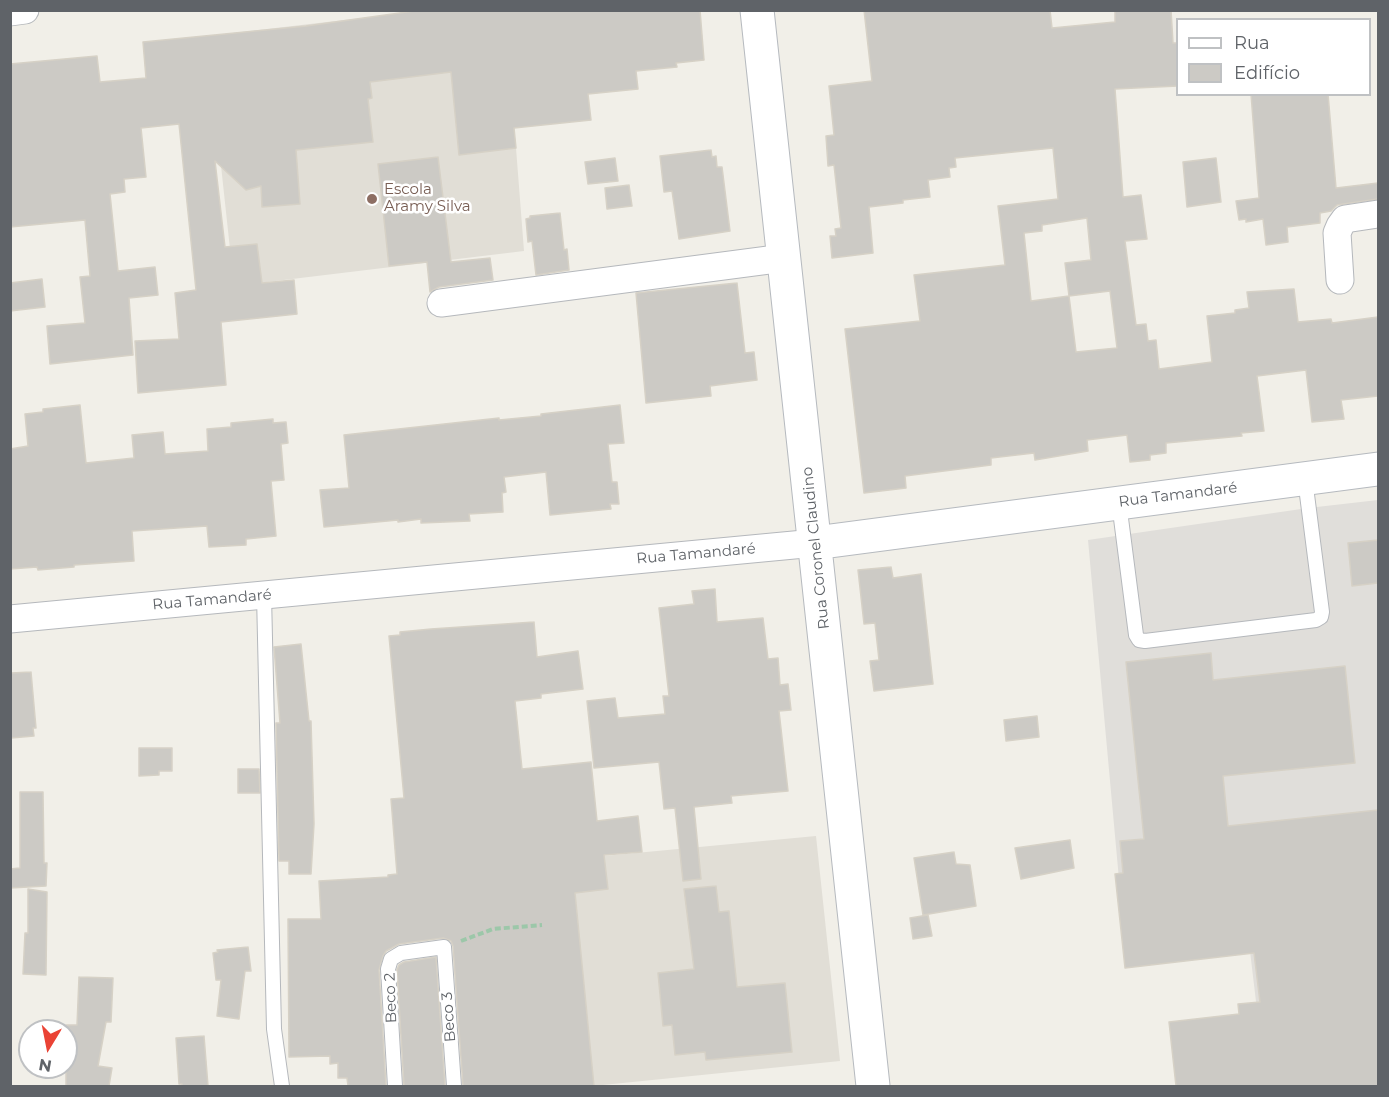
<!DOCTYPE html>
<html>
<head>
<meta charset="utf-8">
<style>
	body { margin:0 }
	#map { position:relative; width:1389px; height:1097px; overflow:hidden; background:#f1efe8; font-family:Montserrat,sans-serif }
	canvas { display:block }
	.frame { position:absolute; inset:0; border:12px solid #5f6368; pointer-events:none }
	.legend { position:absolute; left:1176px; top:18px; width:195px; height:78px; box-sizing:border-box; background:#fff; border:2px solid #bfc1c3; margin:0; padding:8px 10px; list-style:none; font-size:18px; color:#5f6368 }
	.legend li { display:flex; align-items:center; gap:12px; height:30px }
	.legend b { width:30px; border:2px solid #bfc1c3 }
	.north { position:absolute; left:18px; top:1019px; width:60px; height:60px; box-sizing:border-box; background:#fff; border:2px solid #bfc1c3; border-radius:50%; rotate:190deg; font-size:16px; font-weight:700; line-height:24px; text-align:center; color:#5f6368 }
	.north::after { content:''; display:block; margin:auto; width:21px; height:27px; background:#ea4335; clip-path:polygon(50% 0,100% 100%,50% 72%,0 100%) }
</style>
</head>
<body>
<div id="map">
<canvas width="1389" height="1097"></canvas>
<div class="frame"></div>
<ul class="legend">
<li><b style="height:8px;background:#fff"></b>Rua</li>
<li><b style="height:16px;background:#cccac5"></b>Edifício</li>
</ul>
<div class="north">N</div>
</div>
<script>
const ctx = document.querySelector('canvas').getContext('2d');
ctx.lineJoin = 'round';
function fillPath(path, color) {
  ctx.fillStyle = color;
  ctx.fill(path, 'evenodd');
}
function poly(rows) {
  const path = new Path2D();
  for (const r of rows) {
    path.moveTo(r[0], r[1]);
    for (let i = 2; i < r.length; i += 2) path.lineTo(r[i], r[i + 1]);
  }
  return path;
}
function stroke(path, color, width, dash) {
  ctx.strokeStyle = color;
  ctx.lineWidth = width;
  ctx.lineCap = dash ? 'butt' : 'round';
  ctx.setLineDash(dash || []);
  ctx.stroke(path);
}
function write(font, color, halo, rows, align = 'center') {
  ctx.font = font + ' Montserrat,sans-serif';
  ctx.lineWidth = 5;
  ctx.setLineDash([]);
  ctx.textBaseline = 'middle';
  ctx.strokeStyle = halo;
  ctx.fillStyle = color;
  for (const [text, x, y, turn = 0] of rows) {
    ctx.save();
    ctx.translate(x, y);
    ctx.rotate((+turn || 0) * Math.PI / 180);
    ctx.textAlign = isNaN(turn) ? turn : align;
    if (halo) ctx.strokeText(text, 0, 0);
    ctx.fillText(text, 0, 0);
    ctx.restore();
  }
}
fillPath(poly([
	[1378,500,1378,1086,1266,1086,1250,951,1127,967,1088,540,1308,508]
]), '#e0deda');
fillPath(poly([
	[421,11,516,148,524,251,234,286,207,36],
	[816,836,840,1061,593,1086,572,859]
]), '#e1ded6');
const building = poly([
	[421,10,700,10,704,60,676,63,677,67,636,71,638,89,588,94,591,120,514,128,516,148,459,155,451,72,370,82,372,98,368,99,373,142,296,150,300,204,262,207,261,186,246,190,215,161,225,247,257,244,262,283,294,280,297,314,221,322,226,385,138,393,135,341,179,339,175,293,196,290,179,124,141,128,146,177,124,179,125,192,110,194,118,271,155,267,158,295,129,298,133,355,50,364,47,326,85,323,80,277,90,276,85,220,10,227,10,64,97,56,100,82,146,78,143,42,306,26,421,10],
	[864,10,1050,10,1052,28,1115,22,1115,10,1171,10,1173,43,1178,43,1178,86,1115,89,1123,197,1141,195,1147,239,1125,241,1136,325,1146,324,1148,341,1156,340,1159,369,1212,362,1207,316,1235,313,1235,310,1249,308,1247,292,1294,289,1298,322,1331,319,1332,323,1378,317,1378,396,1341,400,1344,419,1312,422,1306,370,1257,376,1264,431,1241,433,1242,436,1166,443,1166,453,1150,455,1150,460,1130,462,1127,435,1087,440,1088,451,1035,460,1034,453,991,458,991,465,905,476,906,488,864,493,845,329,920,321,914,275,1005,265,998,206,1058,199,1053,148,955,158,956,167,949,168,950,177,928,180,930,197,903,200,903,203,869,207,873,253,832,258,830,236,836,236,835,229,841,228,834,165,828,166,826,136,834,135,829,86,872,81,864,10],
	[1087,218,1091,260,1065,263,1069,296,1110,291,1117,348,1076,352,1069,296,1031,301,1024,233,1042,231,1042,225,1087,218],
	[1251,94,1328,94,1336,188,1378,183,1378,199,1337,205,1331,211,1320,213,1320,223,1287,227,1288,242,1266,245,1263,219,1246,222,1246,219,1239,220,1236,201,1259,198,1251,94],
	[711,150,712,157,716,156,717,167,722,167,730,231,679,239,672,191,664,192,660,156,711,150],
	[438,157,451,262,490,258,493,280,439,287,430,292,427,262,389,266,378,164,438,157],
	[615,158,618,181,588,184,585,162,615,158],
	[1216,158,1221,202,1187,207,1183,162,1216,158],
	[629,185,632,206,607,209,605,188,629,185],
	[560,213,564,250,567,249,569,270,536,275,532,241,528,242,526,219,530,218,530,216,560,213],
	[42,279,45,307,10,311,10,283,42,279],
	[737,283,745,353,754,352,757,380,710,386,711,396,646,403,636,293,737,283],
	[80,405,86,463,134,458,132,435,163,432,165,454,208,451,207,429,231,427,231,423,273,419,273,423,286,422,288,443,281,444,284,480,271,481,276,536,246,539,246,545,209,547,207,526,132,531,134,561,74,565,74,567,38,570,37,567,10,569,10,449,28,446,25,414,43,412,43,409,80,405],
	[620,405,624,443,608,444,612,482,617,482,619,504,610,504,611,509,550,515,546,472,504,477,506,492,502,493,503,512,469,514,470,521,421,523,421,519,398,522,398,520,324,527,320,490,349,488,344,435,499,418,499,420,541,416,541,414,620,405],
	[1378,540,1378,583,1352,586,1348,543,1378,540],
	[891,567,893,578,921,574,933,684,874,691,870,661,879,660,875,623,864,624,858,570,891,567],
	[715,589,717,622,763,618,768,659,778,658,780,685,788,684,791,710,779,711,788,791,731,796,732,803,694,807,701,879,683,881,675,808,664,809,659,762,594,768,587,701,615,698,618,718,665,714,663,696,669,696,659,608,694,604,692,591,715,589],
	[534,622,537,657,578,651,583,689,541,694,541,698,515,701,522,769,591,762,597,821,638,816,642,852,604,855,608,889,575,893,594,1086,463,1086,453,946,451,941,443,938,399,944,386,951,383,956,379,970,386,1086,348,1086,347,1078,338,1078,338,1063,330,1064,330,1056,289,1057,288,919,321,919,319,881,388,877,388,875,397,874,391,799,404,798,389,636,400,635,400,632,431,629,534,622],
	[301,644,309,721,311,721,314,824,311,874,289,874,289,861,279,861,276,723,280,723,274,647,301,644],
	[1211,653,1213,680,1345,666,1355,763,1223,776,1228,826,1378,810,1378,1086,1176,1086,1169,1022,1239,1014,1238,1004,1260,1002,1254,953,1125,968,1115,874,1123,873,1120,841,1144,839,1126,662,1211,653],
	[31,672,36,728,33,728,34,736,11,738,11,673,31,672],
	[1037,716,1039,737,1006,741,1004,720,1037,716],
	[139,748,172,748,172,771,159,771,159,775,139,776,139,748],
	[238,769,259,769,260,793,238,793,238,769],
	[20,792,43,792,44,863,47,863,46,886,10,888,10,869,20,868,20,792],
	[1070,840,1074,868,1021,879,1015,848,1070,840],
	[954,852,956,864,970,865,976,906,923,915,914,858,954,852],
	[716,886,719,912,729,911,737,987,785,983,792,1052,706,1060,705,1052,675,1055,672,1025,663,1026,658,973,694,969,684,889,716,886],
	[28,889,47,892,46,975,23,974,25,933,28,933,28,889],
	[928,915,932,936,913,939,910,918,928,915],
	[248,947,251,971,245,971,239,1019,217,1016,221,980,216,980,213,953,218,952,217,950,248,947],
	[436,957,445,1086,404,1086,397,970,399,965,404,962,436,957],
	[79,977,113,978,111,1022,106,1022,98,1066,112,1068,109,1086,66,1086,66,1025,77,1025,79,977],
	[204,1036,208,1086,182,1086,182,1084,179,1084,176,1038,204,1036]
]);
fillPath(building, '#cccac5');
stroke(building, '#d6d1c6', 1.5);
const lane = poly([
	[1119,503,1136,635,1139,640,1145,641,1316,620,1321,617,1322,612,1305,479],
	[264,595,274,1029,282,1086],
	[395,1086,388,969,391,959,401,953,444,947,454,1086]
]);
const street = poly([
	[10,12,25,10],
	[1340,280,1337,233,1340,226,1345,219,1378,214],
	[441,303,784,258],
	[10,619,815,543]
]);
const secondary = poly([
	[757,10,873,1086],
	[815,543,1378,469]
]);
stroke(lane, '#b5b8bc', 16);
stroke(street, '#b5b8bc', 29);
stroke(secondary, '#b6babf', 35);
stroke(poly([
	[461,941,493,929,542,925]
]), '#9cc7a9', 4, [6, 3]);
stroke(lane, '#fff', 14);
stroke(street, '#fff', 27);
stroke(secondary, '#fff', 33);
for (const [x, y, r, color] of [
	[372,199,6,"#8d6e63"]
]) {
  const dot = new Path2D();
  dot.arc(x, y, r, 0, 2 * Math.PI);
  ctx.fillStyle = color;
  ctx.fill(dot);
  stroke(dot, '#fff', 2);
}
write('15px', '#785e54', '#fff', [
	["Escola",384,190],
	["Aramy Silva",384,207]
], 'left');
write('15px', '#5f6368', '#fff', [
	["Rua Tamandaré",1178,495,-7],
	["Rua Coronel Claudino",816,548,-96],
	["Rua Tamandaré",696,554,-5],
	["Rua Tamandaré",212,600,-5],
	["Beco 2",391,998,-92],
	["Beco 3",449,1017,-94]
]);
</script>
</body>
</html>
